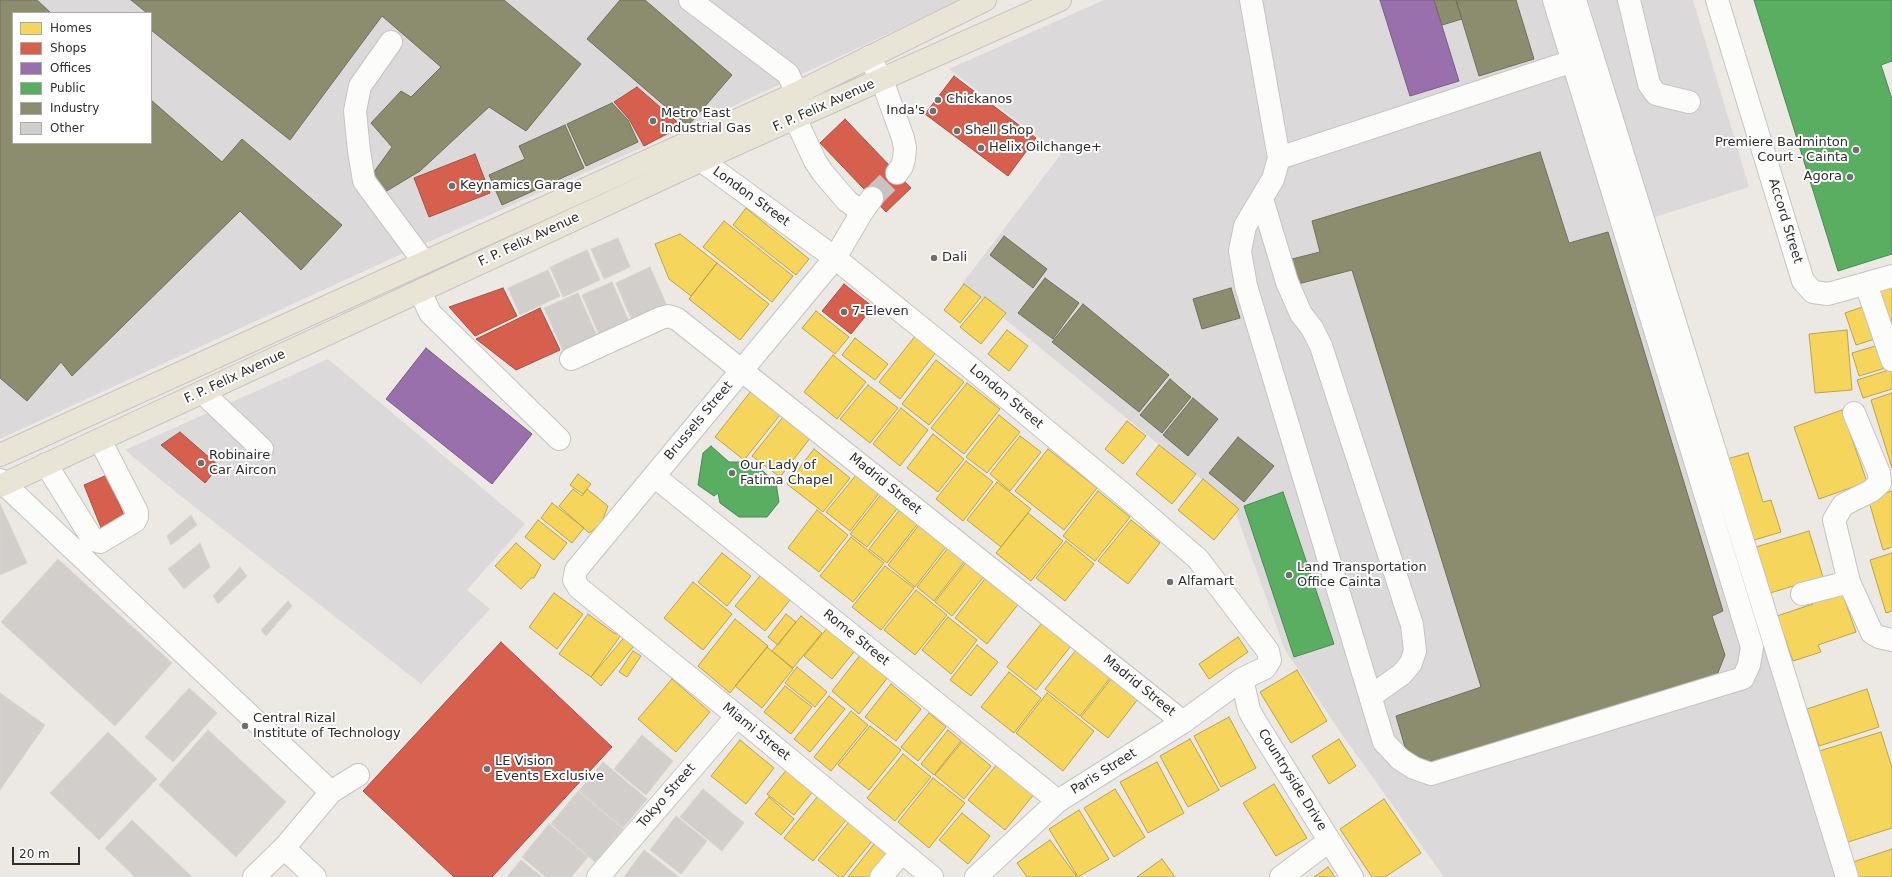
<!DOCTYPE html>
<html>
<head>
<meta charset="utf-8">
<style>
	body { margin:0 }
	#map { position:relative; width:1892px; height:877px; overflow:hidden; background:#ece8e4; font-family:"DejaVu Sans",sans-serif }
	canvas { display:block }
	.legend { position:absolute; left:12px; top:12px; width:140px; height:132px; box-sizing:border-box; background:#fff; border:1px solid #ababab; margin:0; padding:5px 7px; list-style:none; font-size:12px; color:#2e2e2e }
	.legend li { display:flex; align-items:center; gap:8px; height:20px }
	.legend b { width:20px; border:1px solid #ababab }
	.scale { position:absolute; left:12px; top:847px; width:68px; height:18px; box-sizing:border-box; border:2px solid #2e2e2e; border-top:0; padding-left:5px; font-size:12px; line-height:14px; white-space:nowrap; color:#2e2e2e; -webkit-text-stroke:3px #fff; paint-order:stroke }
</style>
</head>
<body>
<div id="map">
<canvas width="1892" height="877"></canvas>
<ul class="legend">
<li><b style="height:11px;background:#f6d55c"></b>Homes</li>
<li><b style="height:11px;background:#d6604d"></b>Shops</li>
<li><b style="height:11px;background:#9970ab"></b>Offices</li>
<li><b style="height:11px;background:#5aae61"></b>Public</li>
<li><b style="height:11px;background:#8c8c6e"></b>Industry</li>
<li><b style="height:11px;background:#d1cecb"></b>Other</li>
</ul>
<div class="scale">20 m</div>
</div>
<script>
const ctx = document.querySelector('canvas').getContext('2d');
ctx.lineJoin = 'round';
function fillPath(path, color) {
  ctx.fillStyle = color;
  ctx.fill(path, 'evenodd');
}
function poly(rows) {
  const path = new Path2D();
  for (const r of rows) {
    path.moveTo(r[0], r[1]);
    for (let i = 2; i < r.length; i += 2) path.lineTo(r[i], r[i + 1]);
  }
  return path;
}
function stroke(path, color, width, dash) {
  ctx.strokeStyle = color;
  ctx.lineWidth = width;
  ctx.lineCap = dash ? 'butt' : 'round';
  ctx.setLineDash(dash || []);
  ctx.stroke(path);
}
function write(font, color, halo, rows, align = 'center') {
  ctx.font = font + ' "DejaVu Sans",sans-serif';
  ctx.lineWidth = 4;
  ctx.setLineDash([]);
  ctx.textBaseline = 'middle';
  ctx.strokeStyle = halo;
  ctx.fillStyle = color;
  for (const [text, x, y, turn = 0] of rows) {
    ctx.save();
    ctx.translate(x, y);
    ctx.rotate((+turn || 0) * Math.PI / 180);
    ctx.textAlign = isNaN(turn) ? turn : align;
    if (halo) ctx.strokeText(text, 0, 0);
    ctx.fillText(text, 0, 0);
    ctx.restore();
  }
}
fillPath(poly([
	[0,0,961,0,686,128,399,255,0,439],
	[13,13,151,13,151,143,13,143],
	[1104,0,1571,0,1836,877,1444,877,1341,733,1285,650,1233,505,962,284,1061,154,949,69],
	[1588,0,1693,0,1749,187,1649,219],
	[328,359,525,524,467,590,490,609,421,684,177,493,125,450]
]), '#dcd9db');
const homes = poly([
	[746,208,809,259,796,275,733,225,746,208],
	[724,221,793,276,772,302,703,247,724,221],
	[680,234,717,263,691,296,669,279,655,244,680,234],
	[717,263,769,304,740,340,689,299,717,263],
	[964,284,981,297,960,323,944,310,964,284],
	[1892,286,1892,331,1879,290,1892,286],
	[985,297,1006,313,981,344,960,327,985,297],
	[1868,305,1878,338,1856,345,1845,313,1868,305],
	[816,311,849,337,835,354,802,328,816,311],
	[1007,330,1028,346,1009,371,988,354,1007,330],
	[1847,330,1852,390,1815,393,1809,334,1847,330],
	[916,335,937,351,900,399,879,382,916,335],
	[855,338,888,364,875,380,842,355,855,338],
	[1882,344,1889,367,1859,376,1852,353,1882,344],
	[833,355,866,382,837,419,804,392,833,355],
	[936,360,964,382,929,425,902,404,936,360],
	[1892,369,1892,389,1863,398,1857,380,1892,369],
	[967,383,1000,409,964,454,931,428,967,383],
	[868,385,898,408,870,443,840,419,868,385],
	[751,391,780,415,744,460,715,437,751,391],
	[1892,393,1892,468,1871,400,1892,393],
	[901,408,928,430,900,466,873,444,901,408],
	[1842,410,1867,482,1819,499,1794,427,1842,410],
	[787,412,814,433,780,477,752,456,787,412],
	[999,415,1020,432,987,473,966,457,999,415],
	[1127,421,1146,436,1123,464,1105,449,1127,421],
	[933,434,964,459,938,492,907,468,933,434],
	[1020,436,1041,452,1010,491,990,474,1020,436],
	[1159,445,1196,474,1172,504,1136,474,1159,445],
	[814,449,850,478,823,512,787,484,814,449],
	[1048,449,1097,488,1064,530,1015,491,1048,449],
	[1748,453,1763,502,1771,500,1781,532,1751,541,1727,459,1748,453],
	[966,461,993,482,963,521,936,499,966,461],
	[578,474,591,484,583,494,570,485,578,474],
	[857,474,880,492,850,531,826,512,857,474],
	[1203,479,1239,509,1214,540,1178,510,1203,479],
	[997,482,1031,509,1001,547,967,520,997,482],
	[573,489,582,496,587,489,608,506,601,524,589,533,559,506,573,489],
	[1098,491,1130,517,1095,561,1063,536,1098,491],
	[1892,491,1892,547,1883,550,1868,498,1892,491],
	[883,492,900,505,867,547,850,534,883,492],
	[552,503,584,528,572,543,541,518,552,503],
	[901,508,919,522,887,563,869,549,901,508],
	[817,510,848,535,819,572,788,548,817,510],
	[1028,513,1063,541,1031,581,996,553,1028,513],
	[538,520,567,543,554,560,525,537,538,520],
	[1131,520,1160,543,1128,584,1098,561,1131,520],
	[922,521,949,543,915,587,888,565,922,521],
	[1809,531,1823,577,1770,593,1756,547,1809,531],
	[851,537,884,563,853,602,820,576,851,537],
	[1066,541,1094,564,1065,601,1036,578,1066,541],
	[516,543,541,565,534,578,531,578,521,589,495,566,516,543],
	[948,548,965,561,934,601,917,587,948,548],
	[722,553,751,576,727,606,698,582,722,553],
	[1892,553,1892,611,1886,613,1870,560,1892,553],
	[967,561,985,575,952,616,935,602,967,561],
	[885,566,914,588,881,630,852,607,885,566],
	[760,576,790,600,765,631,735,606,760,576],
	[987,576,1020,602,987,644,955,618,987,576],
	[693,582,732,614,703,650,664,618,693,582],
	[1840,587,1856,632,1818,645,1821,652,1793,661,1777,616,1813,604,1811,597,1840,587],
	[916,590,947,615,915,655,884,630,916,590],
	[554,593,583,614,557,649,529,627,554,593],
	[588,614,614,633,621,635,591,677,559,654,588,614],
	[786,614,796,622,778,645,768,637,786,614],
	[801,616,822,633,793,668,772,651,801,616],
	[948,617,977,640,951,674,922,650,948,617],
	[735,619,768,646,730,693,698,666,735,619],
	[1045,619,1074,642,1036,690,1007,667,1045,619],
	[829,626,857,648,832,679,804,656,829,626],
	[1238,637,1248,652,1209,679,1199,664,1238,637],
	[624,638,633,647,601,686,591,677,622,640,624,638],
	[977,645,998,662,971,696,950,680,977,645],
	[1080,645,1114,673,1080,716,1045,689,1080,645],
	[767,647,793,669,762,708,735,686,767,647],
	[633,651,641,656,627,677,619,672,633,651],
	[861,654,889,676,859,714,832,691,861,654],
	[797,667,827,692,815,707,785,683,797,667],
	[1297,670,1327,721,1291,743,1260,692,1297,670],
	[1009,672,1041,698,1014,733,981,707,1009,672],
	[1115,674,1141,695,1108,738,1081,717,1115,674],
	[672,679,710,712,676,752,638,719,672,679],
	[891,684,921,709,896,741,865,717,891,684],
	[785,686,812,707,791,734,764,712,785,686],
	[1867,689,1879,727,1819,746,1807,709,1867,689],
	[1047,693,1094,731,1063,771,1016,733,1047,693],
	[829,696,845,709,810,752,794,739,829,696],
	[851,711,868,725,831,771,814,757,851,711],
	[929,713,946,727,918,761,901,747,929,713],
	[1229,717,1256,768,1221,787,1194,736,1229,717],
	[870,726,901,750,869,790,838,765,870,726],
	[948,730,961,741,934,775,921,764,948,730],
	[1881,732,1892,768,1892,828,1845,843,1816,752,1881,732],
	[1190,739,1219,790,1188,807,1160,756,1190,739],
	[1339,739,1356,766,1329,784,1312,756,1339,739],
	[740,740,774,768,746,804,711,776,740,740],
	[962,742,991,766,964,799,935,775,962,742],
	[903,754,931,777,895,821,867,798,903,754],
	[1157,762,1184,813,1148,833,1120,782,1157,762],
	[998,763,1035,793,1005,830,968,800,998,763],
	[788,768,814,790,794,815,767,794,788,768],
	[933,778,965,803,929,848,898,822,933,778],
	[1274,784,1307,838,1276,856,1243,803,1274,784],
	[1115,789,1145,837,1114,857,1084,808,1115,789],
	[818,796,847,819,813,861,784,838,818,796],
	[769,797,794,819,781,835,755,814,769,797],
	[1384,799,1421,853,1385,877,1372,877,1340,829,1384,799],
	[1079,810,1109,859,1078,877,1049,829,1079,810],
	[962,813,990,836,968,864,939,840,962,813],
	[849,822,872,841,843,877,839,877,818,860,849,822],
	[878,839,895,853,875,877,848,877,878,839],
	[1050,840,1077,877,1027,877,1017,863,1050,840],
	[1892,849,1892,877,1854,877,1850,863,1892,849],
	[1162,859,1175,877,1137,877,1162,859],
	[1328,867,1335,877,1314,877,1328,867]
]);
fillPath(homes, '#f6d55c');
stroke(homes, '#baa34e', 1);
const shops = poly([
	[954,76,1036,138,1008,176,925,114,954,76],
	[637,87,682,126,644,146,629,119,614,102,637,87],
	[845,119,911,188,886,212,820,143,845,119],
	[475,154,490,193,429,217,414,178,475,154],
	[844,284,873,307,851,334,822,311,844,284],
	[503,288,517,316,475,336,449,307,503,288],
	[540,308,560,350,516,370,476,339,540,308],
	[180,432,219,466,205,483,161,445,180,432],
	[107,475,128,525,104,535,84,485,107,475],
	[501,642,612,747,492,877,454,877,363,791,501,642]
]);
fillPath(shops, '#d6604d');
stroke(shops, '#a45144', 1);
const offices = poly([
	[1380,0,1434,0,1459,81,1410,96,1380,0],
	[426,348,532,434,492,484,386,399,426,348]
]);
fillPath(offices, '#9970ab');
stroke(offices, '#795c86', 1);
const public = poly([
	[1754,0,1892,0,1892,61,1881,65,1892,99,1892,254,1838,271,1754,0],
	[711,446,729,462,753,462,776,483,779,502,767,517,739,517,720,503,718,493,714,496,698,485,703,453,711,446],
	[1283,492,1334,644,1294,657,1244,506,1283,492]
]);
fillPath(public, '#5aae61');
stroke(public, '#4d8852', 1);
const industry = poly([
	[0,0,37,0,51,13,13,13,13,143,151,143,151,100,222,162,242,139,342,225,301,270,240,211,72,376,61,362,27,401,0,378,0,0],
	[131,0,504,0,581,64,526,131,489,107,420,171,385,192,371,176,392,147,371,123,401,91,411,97,441,67,382,16,290,140,151,30,151,13,147,13,131,0],
	[620,0,645,0,732,75,688,126,587,39,620,0],
	[1434,0,1456,0,1462,19,1442,25,1434,0],
	[1456,0,1516,0,1534,59,1479,76,1456,0],
	[612,103,628,120,638,142,586,166,567,124,612,103],
	[565,125,584,168,502,205,489,175,525,159,519,146,565,125],
	[1540,152,1569,243,1608,232,1723,611,1712,616,1725,655,1717,675,1427,767,1405,747,1396,716,1481,687,1352,270,1298,284,1292,259,1320,252,1312,221,1540,152],
	[1004,236,1047,269,1033,288,990,255,1004,236],
	[1045,278,1079,303,1053,339,1018,313,1045,278],
	[1231,288,1240,318,1202,329,1193,299,1231,288],
	[1083,304,1169,375,1139,412,1052,342,1083,304],
	[1170,379,1191,397,1162,433,1140,415,1170,379],
	[1193,398,1218,419,1188,456,1163,435,1193,398],
	[1238,437,1274,466,1244,502,1209,473,1238,437]
]);
fillPath(industry, '#8c8c6e');
stroke(industry, '#70705b', 1);
const building = poly([
	[618,238,630,267,604,279,591,249,618,238],
	[587,250,600,280,563,297,550,267,587,250],
	[650,267,668,308,633,323,616,283,650,267],
	[548,270,560,296,520,315,508,288,548,270],
	[612,282,630,324,600,337,582,295,612,282],
	[578,293,597,336,563,351,544,308,578,293],
	[0,504,27,563,0,575,0,504],
	[191,515,197,525,171,545,167,536,191,515],
	[200,543,210,567,184,589,168,569,200,543],
	[58,559,172,663,115,726,1,622,58,559],
	[240,567,247,576,218,604,213,596,240,567],
	[288,601,292,606,266,636,261,630,288,601],
	[189,688,217,713,173,762,145,737,189,688],
	[0,693,45,725,0,790,0,693],
	[208,730,286,802,236,857,159,785,208,730],
	[108,732,157,779,99,840,50,793,108,732],
	[642,735,673,761,646,795,614,769,642,735],
	[603,762,647,799,623,828,579,791,603,762],
	[703,789,744,823,722,851,680,817,703,789],
	[578,791,623,829,595,862,551,824,578,791],
	[676,816,707,841,681,874,650,850,676,816],
	[132,820,192,877,135,877,105,848,132,820],
	[549,824,588,857,571,877,546,877,522,857,549,824],
	[644,850,679,877,624,877,644,850],
	[521,860,542,877,507,877,521,860]
]);
fillPath(building, '#d1cecb');
stroke(building, '#d7d4d0', 1);
stroke(poly([
	[872,198,897,173]
]), '#c6c3c0', 22, [22, 11]);
const minor = poly([
	[690,0,788,74,797,93,795,118,815,161,823,173,847,201,862,212,872,198],
	[1251,0,1279,158,1273,179,1245,226,1240,251,1246,286,1384,742,1400,759,1414,768,1431,774,1743,678,1749,665,1752,647,1554,0],
	[1575,0,1847,877],
	[1629,0,1649,84,1656,94,1689,102],
	[1717,0,1803,281,1813,292,1828,294,1892,276],
	[391,42,360,86,355,111,359,151,364,181,424,262],
	[869,57,882,80,903,138,905,148,904,159,902,166,897,173],
	[687,150,835,258,965,363,1124,495,1198,559,1268,651,1270,660,1265,668,1242,679,1183,722,1058,801,976,877],
	[1279,158,1573,61],
	[1262,199,1287,282,1301,314,1312,328,1321,346,1412,625,1415,651,1411,663,1402,674,1371,696],
	[862,212,835,258,576,570,574,580,579,588,737,716,932,877],
	[1866,284,1892,360],
	[420,291,430,313,559,439],
	[571,359,661,318,668,316,677,319,1183,722],
	[202,392,262,449],
	[1854,413,1879,473,1880,483,1871,491,1843,505,1834,520,1849,582,1872,633,1879,637,1892,640],
	[46,464,93,540,100,542,135,521,137,517,137,512,100,440],
	[654,476,1058,801],
	[0,480,331,792],
	[1802,594,1849,582],
	[1242,679,1249,710,1255,721,1352,877],
	[254,877,284,848],
	[315,877,284,848,331,792,358,775],
	[598,877,737,716],
	[881,877,902,852],
	[1281,877,1329,841]
]);
const major = poly([
	[0,455,797,93,985,0],
	[0,486,734,145,1060,0]
]);
stroke(minor, '#c5c4c5', 24);
stroke(major, '#c6c5c4', 24);
stroke(minor, '#fcfcfb', 22);
stroke(major, '#e8e4d6', 22);
for (const [x, y, r, color] of [
	[938,100,4,"#706f6e"],
	[933,111,4,"#706f6e"],
	[653,121,4,"#706f6e"],
	[957,131,4,"#706f6e"],
	[981,148,4,"#706f6e"],
	[1856,150,4,"#706f6e"],
	[1850,177,4,"#706f6e"],
	[452,186,4,"#706f6e"],
	[934,258,4,"#706f6e"],
	[844,312,4,"#706f6e"],
	[201,463,4,"#706f6e"],
	[732,473,4,"#706f6e"],
	[1289,575,4,"#706f6e"],
	[1170,582,4,"#706f6e"],
	[245,726,4,"#706f6e"],
	[487,769,4,"#706f6e"]
]) {
  const dot = new Path2D();
  dot.arc(x, y, r, 0, 2 * Math.PI);
  ctx.fillStyle = color;
  ctx.fill(dot);
  stroke(dot, '#fff', 1.5);
}
write('13px', '#2e2e2e', '#fff', [
	["Chickanos",946,100],
	["Inda's",925,111,"right"],
	["Metro East",661,114],
	["Industrial Gas",661,129],
	["Shell Shop",965,131],
	["Premiere Badminton",1848,143,"right"],
	["Court - Cainta",1848,158,"right"],
	["Helix Oilchange+",989,148],
	["Agora",1842,177,"right"],
	["Keynamics Garage",460,186],
	["Dali",942,258],
	["7-Eleven",852,312],
	["Robinaire",209,456],
	["Car Aircon",209,471],
	["Our Lady of",740,466],
	["Fatima Chapel",740,481],
	["Land Transportation",1297,568],
	["Office Cainta",1297,583],
	["Alfamart",1178,582],
	["Central Rizal",253,719],
	["Institute of Technology",253,734],
	["LE Vision",495,762],
	["Events Exclusive",495,777]
], 'left');
write('13px', '#2e2e2e', '#fff', [
	["F. P. Felix Avenue",824,106,-24],
	["London Street",751,197,36],
	["Accord Street",1785,221,73],
	["F. P. Felix Avenue",529,240,-25],
	["F. P. Felix Avenue",235,377,-25],
	["London Street",1006,397,40],
	["Brussels Street",699,421,-50],
	["Madrid Street",885,484,39],
	["Rome Street",856,638,39],
	["Madrid Street",1139,686,39],
	["Miami Street",756,732,39],
	["Paris Street",1104,772,-32],
	["Countryside Drive",1292,780,58],
	["Tokyo Street",667,796,-49]
]);
</script>
</body>
</html>
